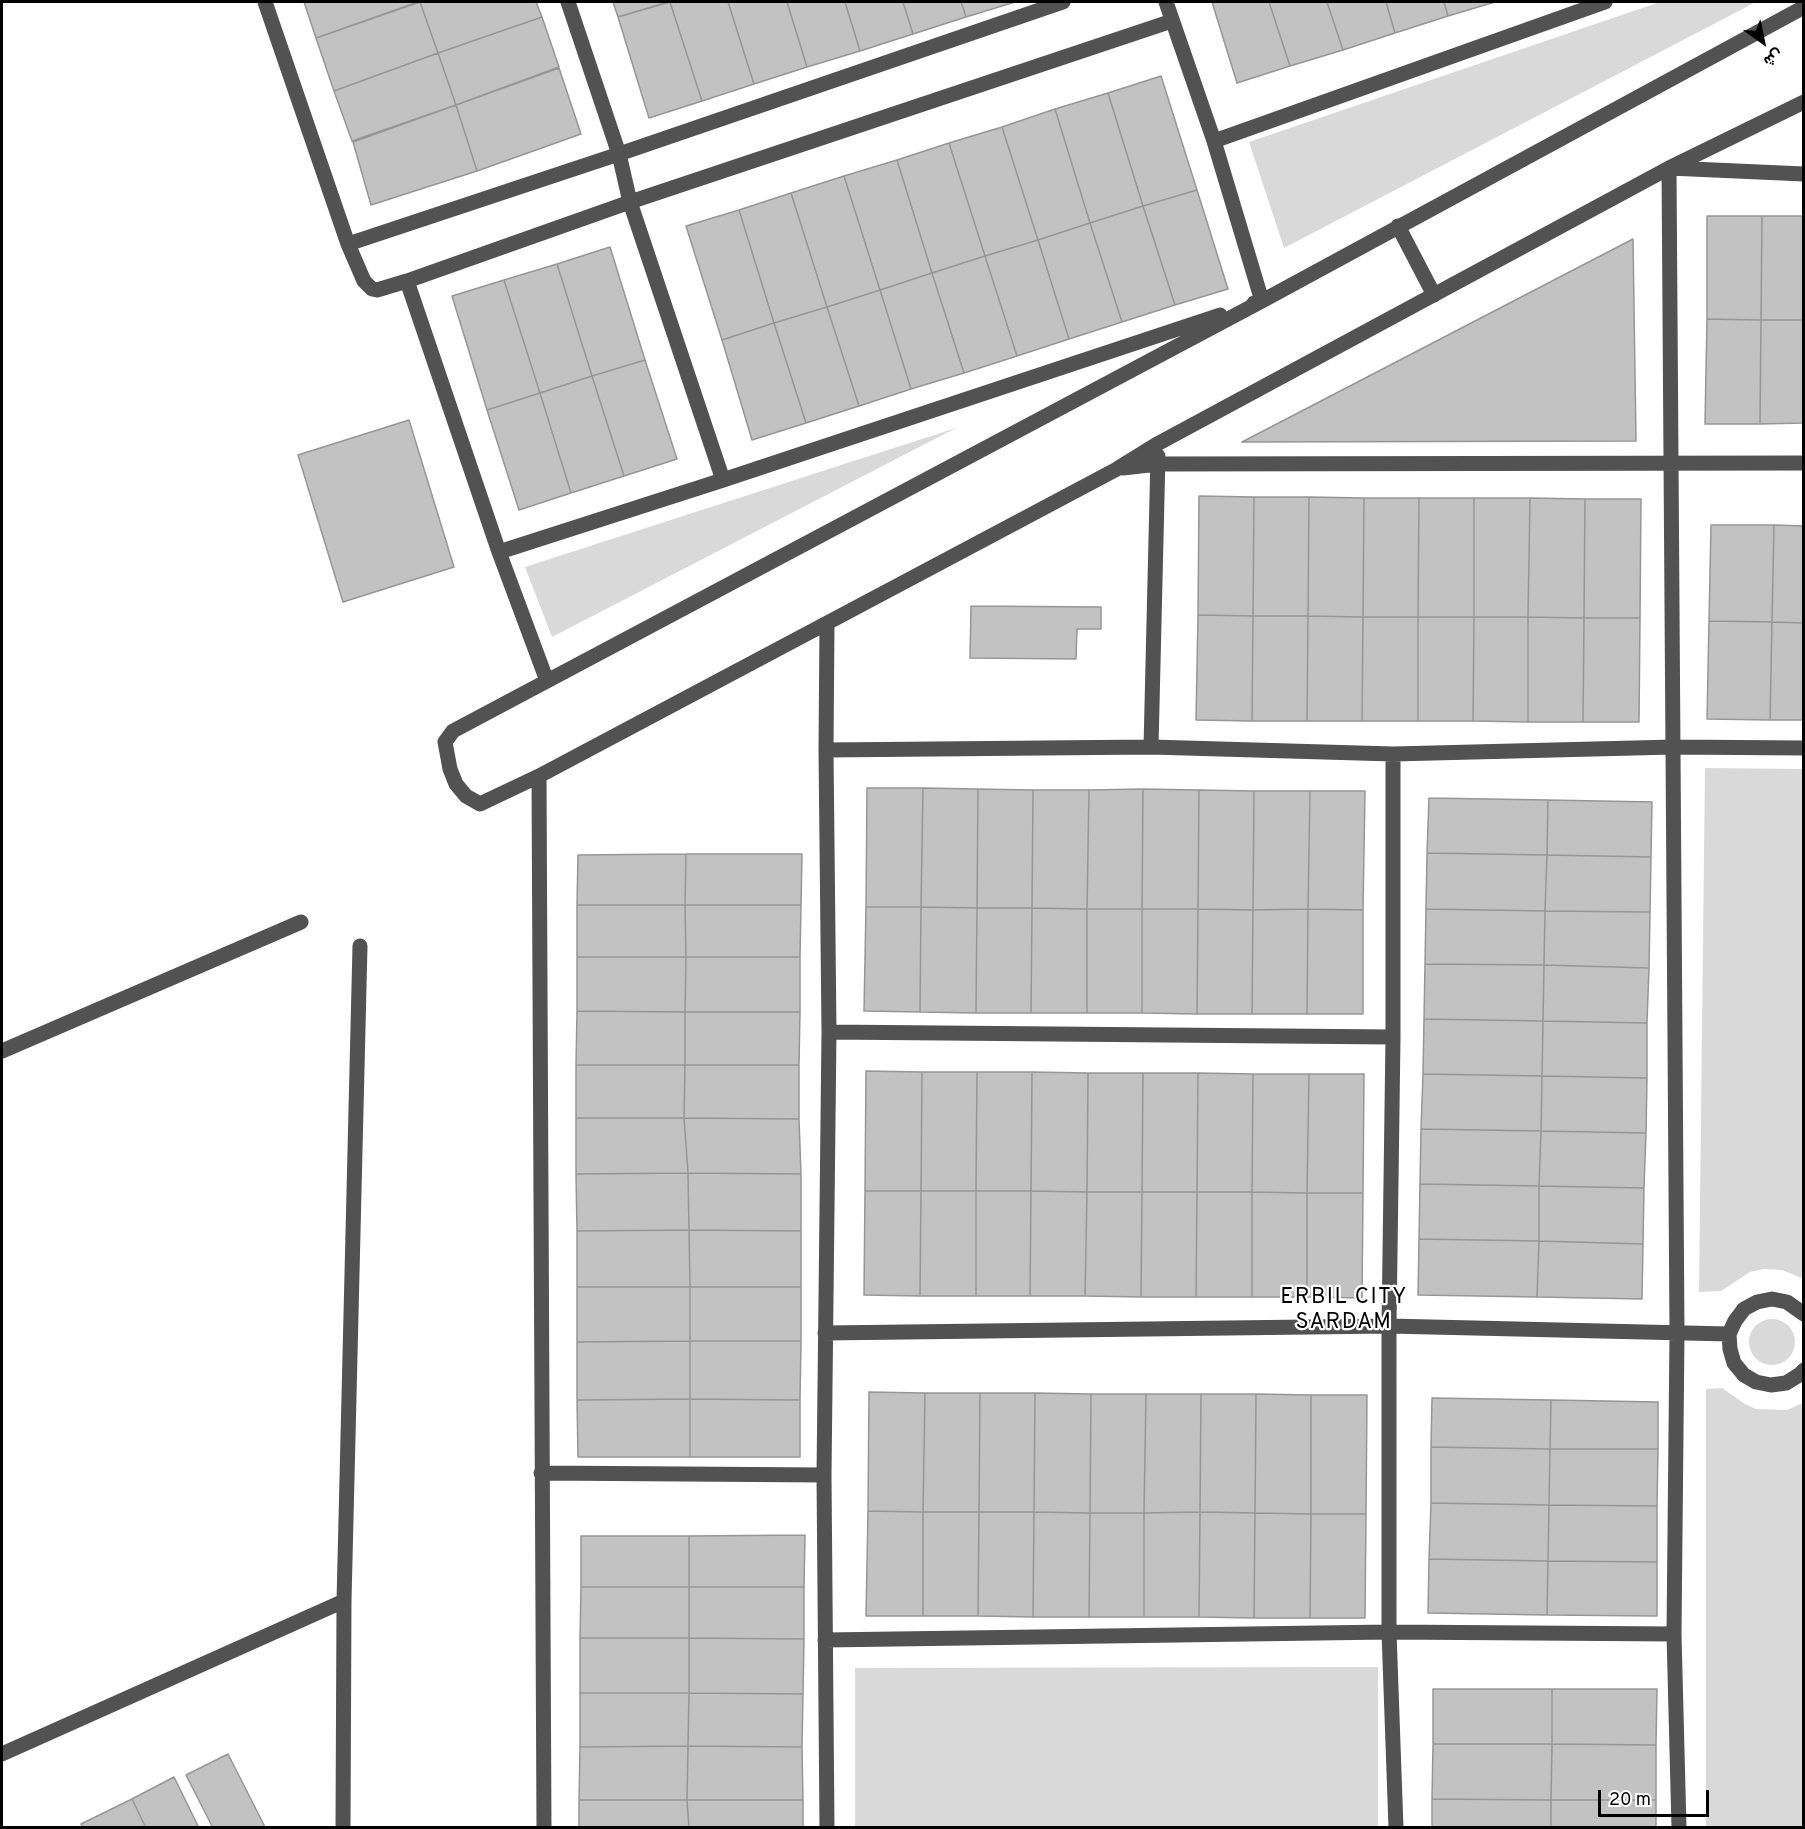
<!DOCTYPE html>
<html>
<head>
<meta charset="utf-8">
<style>
	body { margin:0 }
	#map { position:relative; width:1805px; height:1829px; overflow:hidden; background:#fff; font-family:Overpass,Vazirmatn,sans-serif }
	canvas { display:block }
	.frame { position:absolute; inset:0; border:3px solid #000; pointer-events:none }
	.north { position:absolute; left:1733px; top:12px; width:60px; height:60px; -webkit-text-stroke:4px #fff; paint-order:stroke; rotate:147deg; font-size:16px; font-weight:700; line-height:24px; text-align:center; color:#000 }
	.north::after { content:''; display:block; margin:auto; width:21px; height:27px; background:#000; clip-path:polygon(50% 0,100% 100%,50% 72%,0 100%) }
	.scale { position:absolute; left:1598px; top:1790px; width:111px; height:27px; box-sizing:border-box; border:3px solid #000; border-top:0; padding-left:8px; font-size:18px; line-height:21px; white-space:nowrap; color:#000; -webkit-text-stroke:4px #fff; paint-order:stroke }
</style>
</head>
<body>
<div id="map">
<canvas width="1805" height="1829"></canvas>
<div class="frame"></div>
<div class="north">ش</div>
<div class="scale">20 m</div>
</div>
<script>
const ctx = document.querySelector('canvas').getContext('2d');
ctx.lineJoin = 'round';
function fillPath(path, color) {
  ctx.fillStyle = color;
  ctx.fill(path, 'evenodd');
}
function poly(rows) {
  const path = new Path2D();
  for (const r of rows) {
    if (r.length === 3) {
      path.moveTo(r[0] + r[2], r[1]);
      path.arc(r[0], r[1], r[2], 0, 2 * Math.PI);
      continue;
    }
    path.moveTo(r[0], r[1]);
    for (let i = 2; i < r.length; i += 2) path.lineTo(r[i], r[i + 1]);
  }
  return path;
}
function stroke(path, color, width, dash) {
  ctx.strokeStyle = color;
  ctx.lineWidth = width;
  ctx.lineCap = dash ? 'butt' : 'round';
  ctx.setLineDash(dash || []);
  ctx.stroke(path);
}
function write(font, color, halo, rows, align = 'center') {
  ctx.font = font + ' Overpass,sans-serif';
  ctx.lineWidth = 4.5;
  ctx.setLineDash([]);
  ctx.textBaseline = 'middle';
  ctx.strokeStyle = halo;
  ctx.fillStyle = color;
  for (const [text, x, y, turn = 0] of rows) {
    ctx.save();
    ctx.translate(x, y);
    ctx.rotate((+turn || 0) * Math.PI / 180);
    ctx.textAlign = isNaN(turn) ? turn : align;
    if (halo) ctx.strokeText(text, 0, 0);
    ctx.fillText(text, 0, 0);
    ctx.restore();
  }
}
fillPath(poly([
	[1660,2,1756,2,1284,248,1249,142],
	[956,428,552,637,525,567],
	[1705,768,1803,769,1804,1279,1782,1270,1764,1269,1750,1272,1721,1291,1699,1292],
	[1772,1342,23],
	[1722,1388,1745,1404,1756,1409,1787,1410,1803,1403,1803,1827,1706,1827,1706,1389],
	[1378,1667,1378,1827,855,1827,855,1668]
]), '#d9d9d9');
const building = poly([
	[304,2,418,2,316,38,304,2],
	[420,2,438,53,334,91,316,38,420,2],
	[420,2,536,2,542,17,438,53,420,2],
	[613,2,668,2,618,17,613,2],
	[670,2,702,101,649,118,618,17,670,2],
	[670,2,728,2,754,84,702,101,670,2],
	[728,2,787,2,807,67,754,84,728,2],
	[787,2,845,2,860,51,807,67,787,2],
	[845,2,903,2,913,34,860,51,845,2],
	[903,2,961,2,966,17,913,34,903,2],
	[961,2,1015,2,966,17,961,2],
	[1212,2,1269,2,1290,66,1237,83,1212,2],
	[1269,2,1327,2,1343,50,1290,66,1269,2],
	[1327,2,1386,2,1395,33,1343,50,1327,2],
	[1386,2,1444,2,1448,16,1395,33,1386,2],
	[1444,2,1495,2,1448,16,1444,2],
	[542,17,559,67,456,105,438,53,542,17],
	[438,53,456,105,352,141,334,91,438,53],
	[559,68,581,134,477,171,456,105,559,68],
	[1161,76,1197,190,1143,206,1108,93,1161,76],
	[1108,93,1143,206,1090,223,1055,109,1108,93],
	[456,105,477,171,371,205,353,142,456,105],
	[1055,109,1090,223,1038,240,1002,127,1055,109],
	[1002,127,1038,240,985,256,949,143,1002,127],
	[949,143,985,256,932,273,897,160,949,143],
	[897,160,932,273,880,290,844,176,897,160],
	[844,176,880,290,827,307,791,193,844,176],
	[1197,190,1228,289,1175,305,1143,206,1197,190],
	[791,193,827,307,774,323,739,210,791,193],
	[1143,206,1175,305,1122,322,1090,223,1143,206],
	[739,210,774,323,722,340,686,226,739,210],
	[1707,216,1762,216,1761,320,1707,319,1707,216],
	[1762,216,1804,216,1804,320,1761,320,1762,216],
	[1090,223,1122,322,1069,339,1038,240,1090,223],
	[1633,239,1636,441,1242,442,1633,239],
	[1038,240,1069,339,1017,356,985,256,1038,240],
	[610,247,645,360,592,376,557,264,610,247],
	[985,256,1017,356,964,373,932,273,985,256],
	[557,264,592,376,540,393,504,280,557,264],
	[932,273,964,373,911,389,880,290,932,273],
	[504,280,540,393,487,410,452,296,504,280],
	[880,290,911,389,859,406,827,307,880,290],
	[827,307,859,406,806,423,774,323,827,307],
	[1707,319,1761,320,1760,424,1705,424,1707,319],
	[1761,320,1804,320,1804,423,1760,424,1761,320],
	[774,323,806,423,752,440,722,340,774,323],
	[645,360,677,459,624,476,592,376,645,360],
	[592,376,624,476,571,493,540,393,592,376],
	[540,393,571,493,519,510,487,410,540,393],
	[409,420,454,567,343,602,298,455,409,420],
	[1199,496,1254,497,1253,616,1198,615,1199,496],
	[1254,497,1309,497,1308,616,1253,616,1254,497],
	[1309,497,1364,498,1363,617,1308,616,1309,497],
	[1364,498,1419,498,1418,617,1363,617,1364,498],
	[1419,498,1474,498,1474,617,1418,617,1419,498],
	[1474,498,1530,498,1528,617,1474,617,1474,498],
	[1530,498,1585,499,1584,618,1528,617,1530,498],
	[1585,499,1641,499,1640,618,1584,618,1585,499],
	[1711,525,1774,525,1772,622,1709,621,1711,525],
	[1774,525,1804,526,1804,623,1772,622,1774,525],
	[971,606,1101,607,1101,629,1077,629,1076,659,970,658,971,606],
	[1198,615,1253,616,1252,721,1196,720,1198,615],
	[1253,616,1308,616,1307,721,1252,721,1253,616],
	[1308,616,1363,617,1362,721,1307,721,1308,616],
	[1363,617,1418,617,1418,721,1362,721,1363,617],
	[1418,617,1474,617,1473,721,1418,721,1418,617],
	[1474,617,1528,617,1528,722,1473,721,1474,617],
	[1528,617,1584,618,1583,722,1528,722,1528,617],
	[1584,618,1640,618,1639,722,1583,722,1584,618],
	[1709,621,1772,622,1770,720,1707,719,1709,621],
	[1772,622,1804,623,1804,720,1770,720,1772,622],
	[867,788,923,788,921,907,866,907,867,788],
	[923,788,978,789,977,908,921,907,923,788],
	[978,789,1033,790,1032,908,977,908,978,789],
	[1143,789,1142,909,1087,909,1089,790,1143,789],
	[1143,789,1199,790,1198,909,1142,909,1143,789],
	[1033,790,1089,790,1087,909,1032,908,1033,790],
	[1199,790,1254,791,1253,910,1198,909,1199,790],
	[1254,791,1310,791,1308,909,1253,910,1254,791],
	[1310,791,1365,791,1363,910,1308,909,1310,791],
	[1429,798,1548,800,1547,855,1427,853,1429,798],
	[1548,800,1652,802,1651,857,1547,855,1548,800],
	[1427,853,1547,855,1545,911,1426,909,1427,853],
	[686,854,685,905,577,905,578,855,686,854],
	[686,854,802,854,801,905,685,905,686,854],
	[1547,855,1651,857,1650,912,1545,911,1547,855],
	[577,905,685,905,686,957,577,957,577,905],
	[685,905,801,905,800,957,686,957,685,905],
	[866,907,921,907,920,1012,864,1011,866,907],
	[921,907,977,908,976,1013,920,1012,921,907],
	[977,908,1032,908,1031,1013,976,1013,977,908],
	[1032,908,1087,909,1087,1013,1031,1013,1032,908],
	[1087,909,1142,909,1142,1013,1087,1013,1087,909],
	[1142,909,1198,909,1197,1014,1142,1013,1142,909],
	[1198,909,1253,910,1252,1014,1197,1014,1198,909],
	[1308,909,1307,1014,1252,1014,1253,910,1308,909],
	[1308,909,1363,910,1363,1014,1307,1014,1308,909],
	[1426,909,1545,911,1544,965,1425,964,1426,909],
	[1545,911,1650,912,1649,968,1544,965,1545,911],
	[577,957,686,957,685,1012,577,1011,577,957],
	[686,957,800,957,800,1012,685,1012,686,957],
	[1425,964,1544,965,1543,1021,1424,1019,1425,964],
	[1544,965,1649,968,1647,1023,1543,1021,1544,965],
	[577,1011,685,1012,685,1065,576,1065,577,1011],
	[685,1012,800,1012,799,1065,685,1065,685,1012],
	[1424,1019,1543,1021,1542,1076,1423,1074,1424,1019],
	[1543,1021,1647,1023,1647,1078,1542,1076,1543,1021],
	[576,1065,685,1065,684,1118,576,1118,576,1065],
	[685,1065,799,1065,799,1119,684,1118,685,1065],
	[866,1071,922,1072,921,1191,865,1191,866,1071],
	[922,1072,977,1072,976,1191,921,1191,922,1072],
	[977,1072,1032,1072,1031,1191,976,1191,977,1072],
	[1032,1072,1088,1073,1087,1192,1031,1191,1032,1072],
	[1088,1073,1143,1073,1142,1192,1087,1192,1088,1073],
	[1143,1073,1198,1073,1197,1192,1142,1192,1143,1073],
	[1198,1073,1253,1074,1252,1192,1197,1192,1198,1073],
	[1253,1074,1309,1074,1307,1193,1252,1192,1253,1074],
	[1309,1074,1364,1074,1363,1193,1307,1193,1309,1074],
	[1423,1074,1542,1076,1541,1131,1421,1129,1423,1074],
	[1542,1076,1647,1078,1646,1133,1541,1131,1542,1076],
	[576,1118,684,1118,688,1173,576,1174,576,1118],
	[684,1118,799,1119,801,1174,688,1173,684,1118],
	[1421,1129,1541,1131,1539,1186,1420,1184,1421,1129],
	[1541,1131,1646,1133,1644,1188,1539,1186,1541,1131],
	[688,1173,801,1174,801,1231,689,1230,688,1173],
	[688,1173,689,1230,577,1231,576,1174,688,1173],
	[1420,1184,1539,1186,1539,1241,1419,1239,1420,1184],
	[1539,1186,1644,1188,1643,1244,1539,1241,1539,1186],
	[865,1191,921,1191,920,1296,864,1295,865,1191],
	[921,1191,976,1191,976,1296,920,1296,921,1191],
	[976,1191,1031,1191,1030,1296,976,1296,976,1191],
	[1031,1191,1087,1192,1085,1296,1030,1296,1031,1191],
	[1087,1192,1142,1192,1141,1297,1085,1296,1087,1192],
	[1142,1192,1197,1192,1196,1297,1141,1297,1142,1192],
	[1197,1192,1252,1192,1252,1297,1196,1297,1197,1192],
	[1252,1192,1307,1193,1307,1297,1252,1297,1252,1192],
	[1307,1193,1363,1193,1362,1298,1307,1297,1307,1193],
	[689,1230,801,1231,801,1287,690,1287,689,1230],
	[689,1230,690,1287,577,1287,577,1231,689,1230],
	[1419,1239,1539,1241,1537,1297,1418,1295,1419,1239],
	[1539,1241,1643,1244,1642,1299,1537,1297,1539,1241],
	[577,1287,690,1287,690,1341,577,1342,577,1287],
	[690,1287,801,1287,801,1341,690,1341,690,1287],
	[690,1341,801,1341,800,1400,690,1399,690,1341],
	[690,1341,690,1399,577,1400,577,1342,690,1341],
	[869,1392,925,1393,923,1512,868,1511,869,1392],
	[925,1393,980,1393,979,1512,923,1512,925,1393],
	[980,1393,1035,1393,1034,1512,979,1512,980,1393],
	[1035,1393,1091,1394,1090,1513,1034,1512,1035,1393],
	[1091,1394,1146,1394,1144,1513,1090,1513,1091,1394],
	[1146,1394,1201,1394,1200,1512,1144,1513,1146,1394],
	[1201,1394,1256,1394,1255,1513,1200,1512,1201,1394],
	[1256,1394,1311,1395,1311,1514,1255,1513,1256,1394],
	[1311,1395,1367,1395,1366,1514,1311,1514,1311,1395],
	[1432,1398,1551,1400,1550,1449,1431,1447,1432,1398],
	[690,1399,800,1400,800,1457,690,1457,690,1399],
	[690,1399,690,1457,578,1457,577,1400,690,1399],
	[1551,1400,1658,1402,1658,1449,1550,1449,1551,1400],
	[1431,1447,1550,1449,1549,1505,1431,1503,1431,1447],
	[1550,1449,1658,1449,1657,1506,1549,1505,1550,1449],
	[1431,1503,1549,1505,1548,1561,1429,1559,1431,1503],
	[1549,1505,1657,1506,1657,1562,1548,1561,1549,1505],
	[868,1511,923,1512,923,1616,866,1616,868,1511],
	[923,1512,979,1512,978,1616,923,1616,923,1512],
	[979,1512,1034,1512,1033,1617,978,1616,979,1512],
	[1034,1512,1090,1513,1089,1617,1033,1617,1034,1512],
	[1200,1512,1199,1617,1144,1617,1144,1513,1200,1512],
	[1200,1512,1255,1513,1254,1618,1199,1617,1200,1512],
	[1090,1513,1144,1513,1144,1617,1089,1617,1090,1513],
	[1255,1513,1311,1514,1310,1618,1254,1618,1255,1513],
	[1311,1514,1366,1514,1365,1618,1310,1618,1311,1514],
	[805,1535,804,1587,689,1587,689,1536,805,1535],
	[581,1536,689,1536,689,1587,581,1587,581,1536],
	[1429,1559,1548,1561,1547,1615,1428,1613,1429,1559],
	[1548,1561,1657,1562,1657,1616,1547,1615,1548,1561],
	[581,1587,689,1587,689,1638,580,1638,581,1587],
	[689,1587,804,1587,804,1639,689,1638,689,1587],
	[580,1638,689,1638,689,1693,580,1693,580,1638],
	[689,1638,804,1639,803,1694,689,1693,689,1638],
	[1433,1689,1552,1689,1552,1744,1433,1744,1433,1689],
	[1552,1689,1657,1689,1656,1745,1552,1744,1552,1689],
	[580,1693,689,1693,688,1746,580,1747,580,1693],
	[689,1693,803,1694,802,1747,688,1746,689,1693],
	[1433,1744,1552,1744,1551,1800,1432,1799,1433,1744],
	[1552,1744,1656,1745,1656,1800,1551,1800,1552,1744],
	[688,1746,687,1800,579,1800,580,1747,688,1746],
	[688,1746,802,1747,803,1800,687,1800,688,1746],
	[228,1754,265,1827,264,1828,213,1828,186,1775,228,1754],
	[174,1777,199,1828,146,1828,132,1799,174,1777],
	[132,1799,146,1828,83,1828,81,1824,132,1799],
	[1432,1799,1551,1800,1551,1828,1432,1828,1432,1799],
	[579,1800,687,1800,689,1828,579,1828,579,1800],
	[687,1800,803,1800,803,1828,689,1828,687,1800],
	[1551,1800,1656,1800,1656,1828,1551,1828,1551,1800]
]);
fillPath(building, '#c2c2c2');
stroke(building, '#969696', 1.5);
stroke(poly([
	[265,2,348,244,364,281,372,289,377,290,407,281,630,202,1172,21],
	[568,2,619,154,630,202,723,480],
	[1166,2,1214,141,1262,301,1254,303],
	[1804,7,1262,301,453,731,445,742,450,769,456,784,466,796,480,804,539,776,1117,469,1159,443,1669,168,1804,102],
	[1214,141,1605,2],
	[1398,226,1434,295],
	[348,244,619,154,1063,2],
	[407,281,499,552,547,681],
	[1123,468,1158,464,1804,463],
	[499,552,723,480,1220,315],
	[1151,747,1158,456],
	[826,750,1151,747,1393,754,1674,747,1804,748],
	[1393,754,1393,1037,1389,1326,1389,1632,1396,1828],
	[539,776,544,1828],
	[829,1032,1393,1037],
	[2,1051,301,922],
	[1804,1314,1787,1302,1772,1299,1757,1302,1744,1309,1735,1321,1729,1334,1730,1349,1734,1363,1744,1375,1756,1382,1771,1385,1786,1383,1799,1375,1804,1370],
	[825,1333,1389,1326,1729,1334],
	[541,1473,824,1475],
	[825,1640,1389,1632,1674,1634],
	[2,1754,344,1601],
	[343,1828,344,1601,360,946],
	[827,1828,824,1475,829,1032,826,750,827,623],
	[1679,1828,1674,1634,1677,1333,1669,168,1804,174]
]), '#525252', 15);
ctx.letterSpacing = '1.5px';
write('22px', '#000', '#fff', [
	["ERBIL CITY",1344,1299],
	["SARDAM",1344,1324]
]);
ctx.letterSpacing = '0px';
</script>
</body>
</html>
